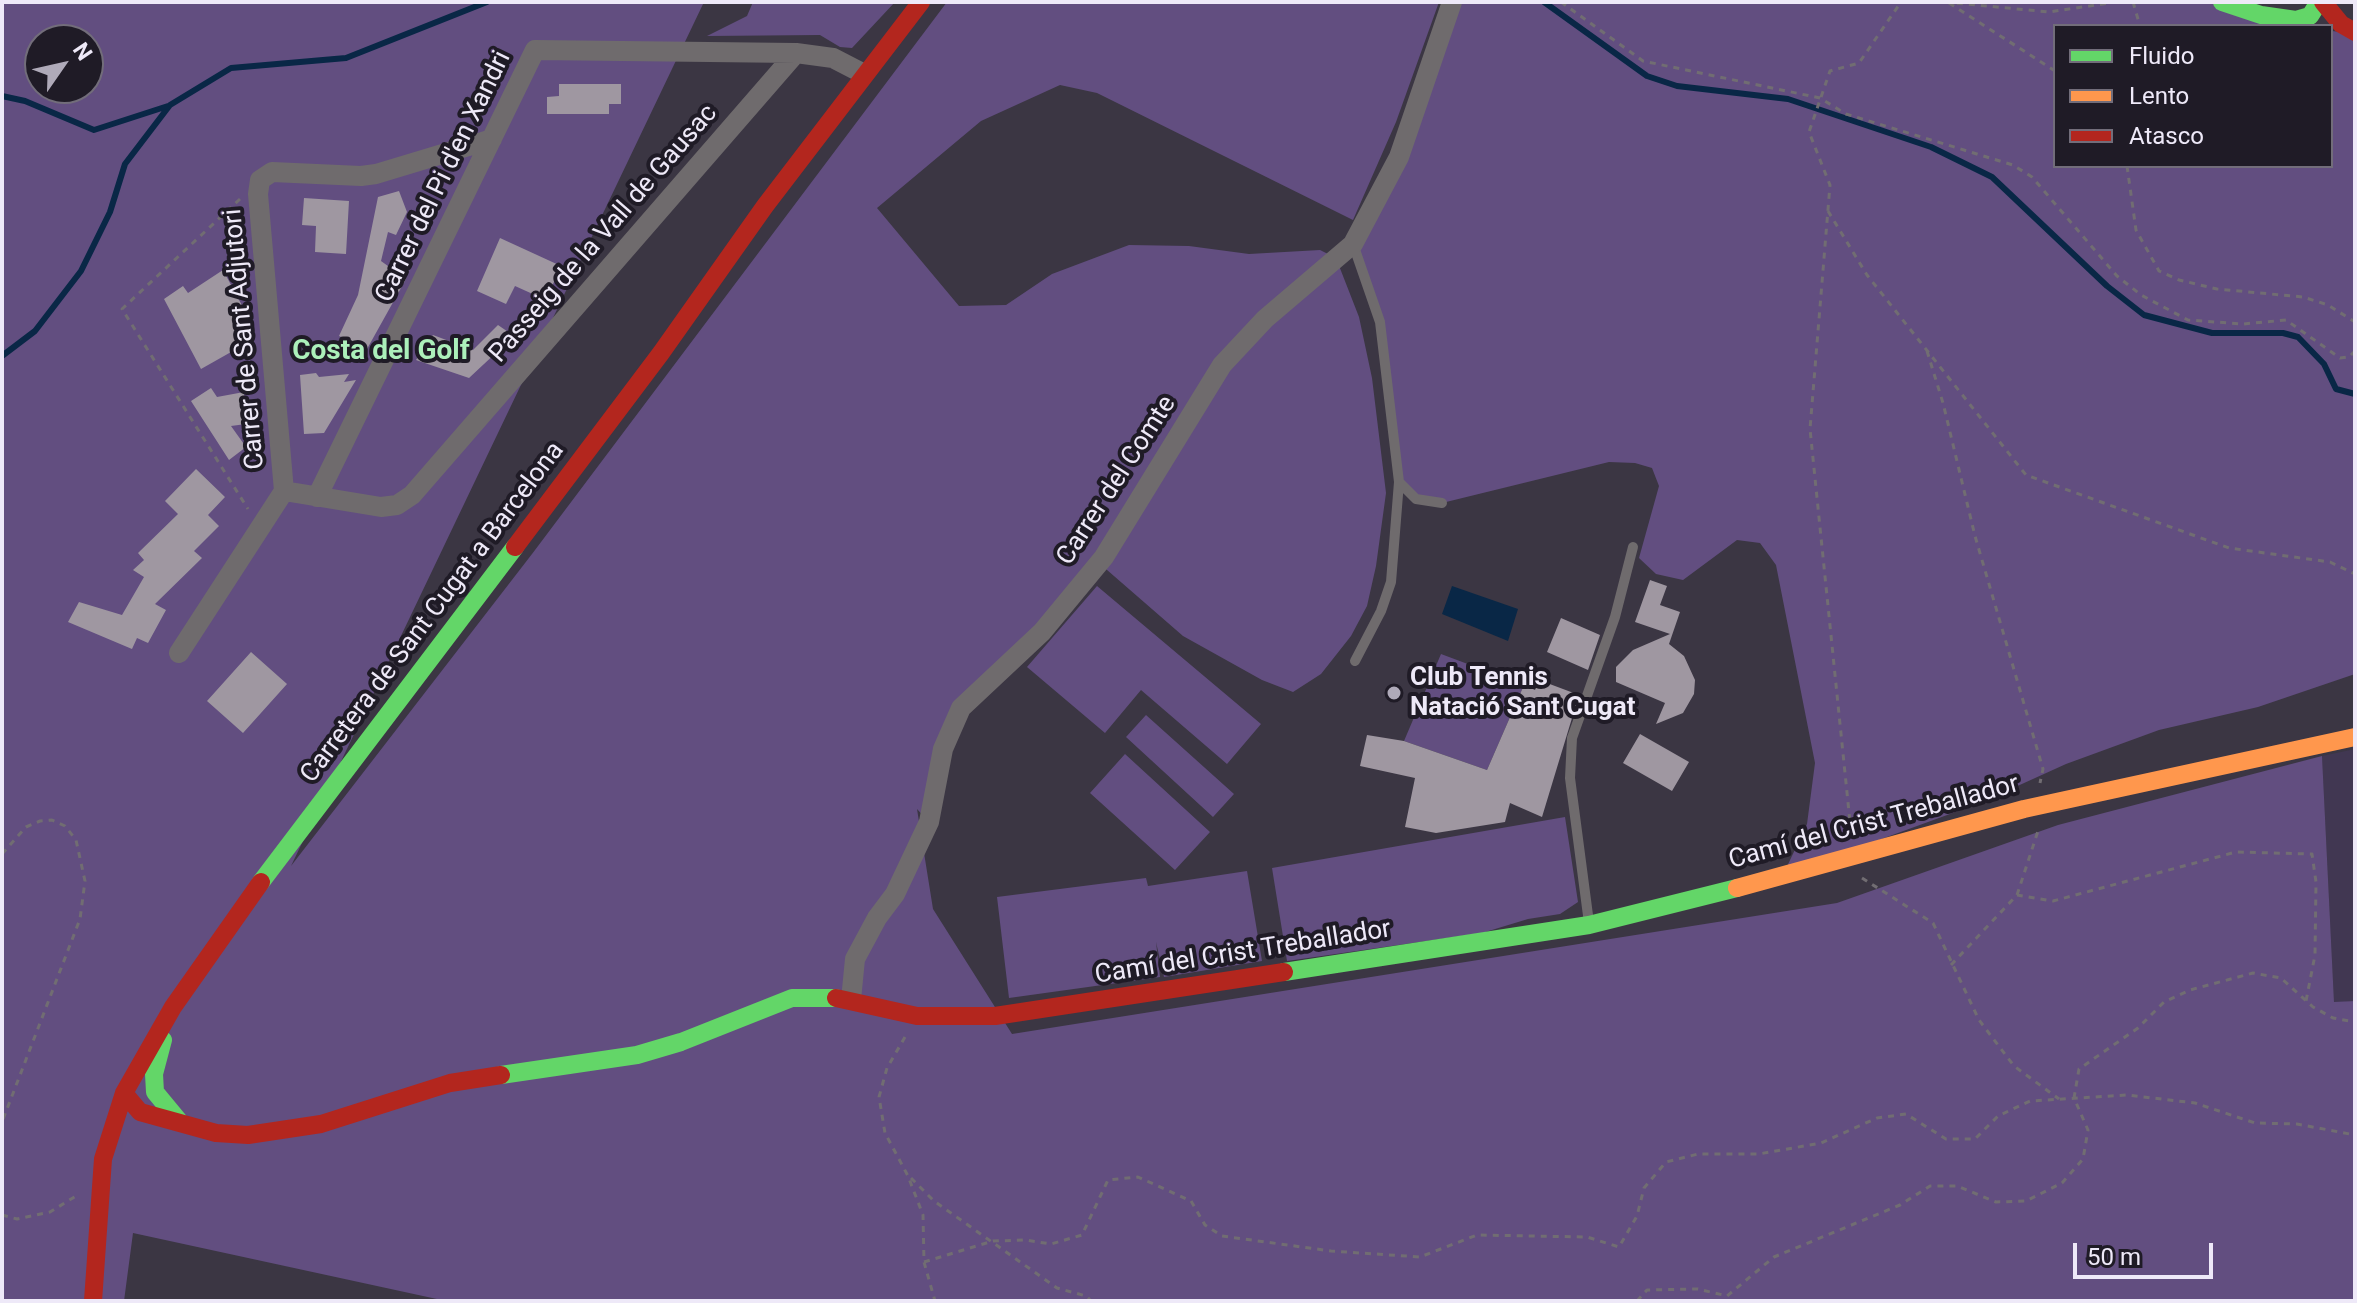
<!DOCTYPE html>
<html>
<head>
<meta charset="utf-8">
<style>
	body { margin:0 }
	#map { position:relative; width:2357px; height:1303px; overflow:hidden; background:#3b3643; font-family:Roboto,sans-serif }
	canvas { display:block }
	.frame { position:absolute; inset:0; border:4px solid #eee9f8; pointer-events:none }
	.legend { position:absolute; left:2053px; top:24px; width:280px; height:144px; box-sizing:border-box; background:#1f1b26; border:2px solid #726d7a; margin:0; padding:10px 14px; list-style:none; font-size:24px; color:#eee9f8 }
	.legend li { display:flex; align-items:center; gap:16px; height:40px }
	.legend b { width:40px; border:2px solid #726d7a }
	.north { position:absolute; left:24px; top:24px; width:80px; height:80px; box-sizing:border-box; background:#1f1b26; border:2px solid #726d7a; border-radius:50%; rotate:56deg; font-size:22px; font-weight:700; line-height:32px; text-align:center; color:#eee9f8 }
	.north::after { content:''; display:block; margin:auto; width:28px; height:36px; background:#afaab9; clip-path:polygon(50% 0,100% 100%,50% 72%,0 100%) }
	.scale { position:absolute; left:2073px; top:1243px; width:140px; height:36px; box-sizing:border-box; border:4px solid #eee9f8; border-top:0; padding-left:10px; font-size:24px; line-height:28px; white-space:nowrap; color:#eee9f8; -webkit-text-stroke:6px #1f1b26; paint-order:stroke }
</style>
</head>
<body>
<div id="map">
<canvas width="2357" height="1303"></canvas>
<div class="frame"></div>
<ul class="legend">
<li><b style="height:10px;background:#63d668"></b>Fluido</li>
<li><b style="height:10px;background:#ff974d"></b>Lento</li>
<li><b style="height:10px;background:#b3261e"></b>Atasco</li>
</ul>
<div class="north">N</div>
<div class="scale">50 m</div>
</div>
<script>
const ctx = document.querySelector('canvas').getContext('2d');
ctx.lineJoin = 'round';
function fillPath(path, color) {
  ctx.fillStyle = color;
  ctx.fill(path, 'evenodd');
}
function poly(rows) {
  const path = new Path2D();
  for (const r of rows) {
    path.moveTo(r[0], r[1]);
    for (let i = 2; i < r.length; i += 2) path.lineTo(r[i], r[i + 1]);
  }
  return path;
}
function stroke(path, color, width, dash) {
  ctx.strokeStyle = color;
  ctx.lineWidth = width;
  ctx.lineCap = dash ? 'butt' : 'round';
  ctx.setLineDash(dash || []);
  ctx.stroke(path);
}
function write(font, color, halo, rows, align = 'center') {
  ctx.font = font + ' Roboto,sans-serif';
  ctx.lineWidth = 8;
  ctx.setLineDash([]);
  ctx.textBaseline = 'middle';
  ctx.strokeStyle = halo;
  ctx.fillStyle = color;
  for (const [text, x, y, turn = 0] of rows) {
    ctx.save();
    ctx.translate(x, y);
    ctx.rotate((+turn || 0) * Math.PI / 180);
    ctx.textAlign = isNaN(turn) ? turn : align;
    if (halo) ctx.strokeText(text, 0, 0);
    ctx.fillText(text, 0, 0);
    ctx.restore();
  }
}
fillPath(poly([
	[2355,749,2355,1001,2334,1003,2322,756]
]), '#413752');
fillPath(poly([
	[2,2,704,2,291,866,532,554,947,2,1439,2,1396,122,1353,220,1097,93,1060,85,981,121,877,208,959,306,1006,305,1052,274,1129,245,1189,246,1249,254,1320,250,1336,258,1359,317,1372,378,1386,493,1376,566,1367,606,1351,636,1321,674,1293,692,1262,680,1183,636,1099,563,961,708,929,822,917,809,933,909,1012,1034,1837,903,2058,825,2322,756,2334,1002,2355,1001,2355,1301,446,1301,133,1233,124,1301,2,1301],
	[40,40,88,40,88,88,40,88],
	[753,2,895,2,852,48,840,47,820,35,707,36,747,16],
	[1452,2,2222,2,2268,26,2055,26,2055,166,2331,166,2331,31,2355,33,2355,674,2258,707,2159,730,2066,764,1980,803,1783,875,1807,824,1815,763,1776,565,1760,543,1737,540,1683,580,1656,574,1639,558,1659,486,1652,468,1635,463,1609,462,1442,503,1416,499,1399,482,1380,322,1353,244],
	[1097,586,1261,724,1227,764,1141,690,1105,733,1027,667],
	[1441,654,1524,685,1487,770,1404,741],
	[1146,715,1234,794,1213,817,1126,737],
	[1125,754,1210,832,1175,870,1090,793],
	[1565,817,1578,902,1560,914,1528,919,1482,933,1287,961,1272,868],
	[1247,871,1262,961,1164,977,1156,942,1160,977,1009,998,997,897,1146,878,1148,886]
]), '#624e80');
fillPath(poly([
	[1452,586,1518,609,1508,641,1442,614]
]), '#092746');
stroke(poly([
	[1544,2,1647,76,1677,86,1788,99,1931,147,1992,177,2107,286,2144,315,2212,333,2283,333,2298,337,2324,364,2336,389,2355,394],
	[2,96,25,101,94,130,168,106],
	[2,356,35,331,81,271,110,212,125,164,170,105,231,68,346,58,487,2]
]), '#092746', 6);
fillPath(poly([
	[559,84,621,84,621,104,609,104,609,114,547,114,547,97,559,96],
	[399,191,407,212,396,235,388,232,381,261,406,279,367,349,339,336,358,295,378,197],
	[304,198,349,201,346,254,315,252,316,226,302,225],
	[500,238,561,266,546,300,515,286,506,304,477,291],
	[223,270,246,313,247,343,201,369,164,299,183,286,188,293],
	[498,325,514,336,469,378,416,360,433,335,473,350],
	[316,373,319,377,349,374,344,382,356,380,324,433,304,434,300,375],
	[211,388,217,397,244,392,246,424,231,426,246,447,229,460,191,401],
	[196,469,225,497,208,515,219,526,194,551,202,558,155,604,166,610,148,643,137,638,132,649,68,622,79,602,122,615,144,577,133,570,144,560,138,553,178,514,165,501],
	[1650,580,1667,586,1660,605,1680,612,1669,644,1684,656,1695,680,1694,694,1683,713,1656,724,1665,703,1616,682,1616,667,1633,650,1670,634,1635,622],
	[1561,618,1600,635,1588,670,1547,652],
	[251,652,287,684,243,733,207,701],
	[1539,680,1579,695,1542,817,1510,803,1505,822,1436,833,1405,827,1415,778,1360,766,1367,735,1404,741,1487,770,1524,685,1535,690],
	[1640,734,1689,762,1672,791,1623,763]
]), '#9f97a1');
stroke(poly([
	[1561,2,1643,61,1820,98,1846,114,2013,165,2032,177,2117,276,2141,295,2188,320,2243,324,2286,320,2340,358,2349,357,2355,351],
	[1945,2,2049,12,2116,2],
	[2133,2,2140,26],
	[1949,3,2055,71],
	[2127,166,2136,230,2159,271,2179,280,2217,289,2303,297,2328,305,2355,322],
	[240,199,122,309,248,509],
	[1828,211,1867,275,2026,475,2229,548,2330,562,2355,574],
	[1927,351,1943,403,1975,536,2043,769,2040,783],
	[1851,832,1810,429,1830,185,1809,132,1830,71,1859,63,1901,2],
	[2,854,26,827,40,821,52,820,65,826,76,840,85,881,80,919,2,1122],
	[1862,878,1933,923,1979,1020,2014,1066,2059,1099],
	[2017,895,2038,831],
	[1951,965,2017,895,2053,901,2236,852,2312,854,2316,882,2315,955,2306,1001],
	[905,1037,887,1068,879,1097,885,1133,908,1176,923,1215,924,1262,935,1301],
	[911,1178,934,1201,1057,1288,1086,1296,1091,1301],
	[2,1215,17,1219,50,1212,76,1196],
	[924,1262,993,1241,1025,1240,1051,1244,1082,1235,1108,1180,1138,1177,1191,1201,1205,1225,1222,1236,1331,1251,1420,1257,1477,1235,1587,1237,1619,1247,1637,1216,1644,1188,1666,1162,1698,1154,1759,1154,1821,1143,1877,1118,1906,1114,1946,1139,1975,1139,1998,1116,2030,1101,2127,1095,2195,1103,2255,1123,2297,1124,2355,1135],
	[1637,1301,1647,1290,1698,1289,1727,1296,1774,1257,1900,1205,1930,1186,1957,1186,1996,1202,2026,1201,2062,1183,2083,1159,2088,1130,2074,1098,2079,1069,2138,1028,2164,1002,2190,990,2253,973,2281,978,2313,1007,2333,1018,2355,1022]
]), '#716d72', 3, [6, 6]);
stroke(poly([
	[1353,244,1380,322,1399,482,1416,499,1442,503],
	[1355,661,1381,611,1391,582,1399,482],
	[1589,923,1570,778,1572,738,1615,617,1633,547]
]), '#6f6b6d', 10);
stroke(poly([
	[284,491,381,507,397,505,412,495,796,53],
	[317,497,535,50,796,53,833,58,864,74],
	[179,653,284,491,258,194,260,180,272,172,361,176,376,174,492,139],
	[851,1000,855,959,877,918,895,894,929,822,943,749,961,708,1042,632,1104,557,1222,365,1265,319,1353,244,1399,157,1452,2]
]), '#6f6b6d', 20);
stroke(poly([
	[2222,2,2261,15,2296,20,2310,16,2319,2],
	[261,882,515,547],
	[1284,972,1589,925,1737,888],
	[163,1040,154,1074,155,1092,179,1121],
	[501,1075,637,1055,681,1042,792,998,836,998]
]), '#63d668', 18);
stroke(poly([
	[1737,888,2024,809,2355,737]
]), '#ff974d', 18);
stroke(poly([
	[2323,2,2341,24,2355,32],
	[515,547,661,353,765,206,921,2],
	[836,998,917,1016,995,1016,1284,972],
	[124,1093,140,1112,216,1133,248,1135,321,1124,450,1083,501,1075],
	[93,1301,103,1159,124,1093,173,1007,261,882]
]), '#b3261e', 18);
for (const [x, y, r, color] of [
	[1394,693,8,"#afaab9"]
]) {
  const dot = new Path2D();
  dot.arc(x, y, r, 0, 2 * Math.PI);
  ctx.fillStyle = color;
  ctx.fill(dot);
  stroke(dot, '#1f1b26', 3);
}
write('26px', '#eee9f8', '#1f1b26', [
	["Carrer del Pi d'en Xandri",444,177,-64],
	["Passeig de la Vall de Gausac",604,234,-49],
	["Carrer de Sant Adjutori",245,339,-95],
	["Carrer del Comte",1117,481,-57],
	["Carretera de Sant Cugat a Barcelona",433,613,-53],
	["Camí del Crist Treballador",1874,823,-15],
	["Camí del Crist Treballador",1243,953,-9]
]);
write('bold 26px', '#eee9f8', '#1f1b26', [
	["Club Tennis",1410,678],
	["Natació Sant Cugat",1410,708]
], 'left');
write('bold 28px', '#acf0bb', '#1f1b26', [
	["Costa del Golf",381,352]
]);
</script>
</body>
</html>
